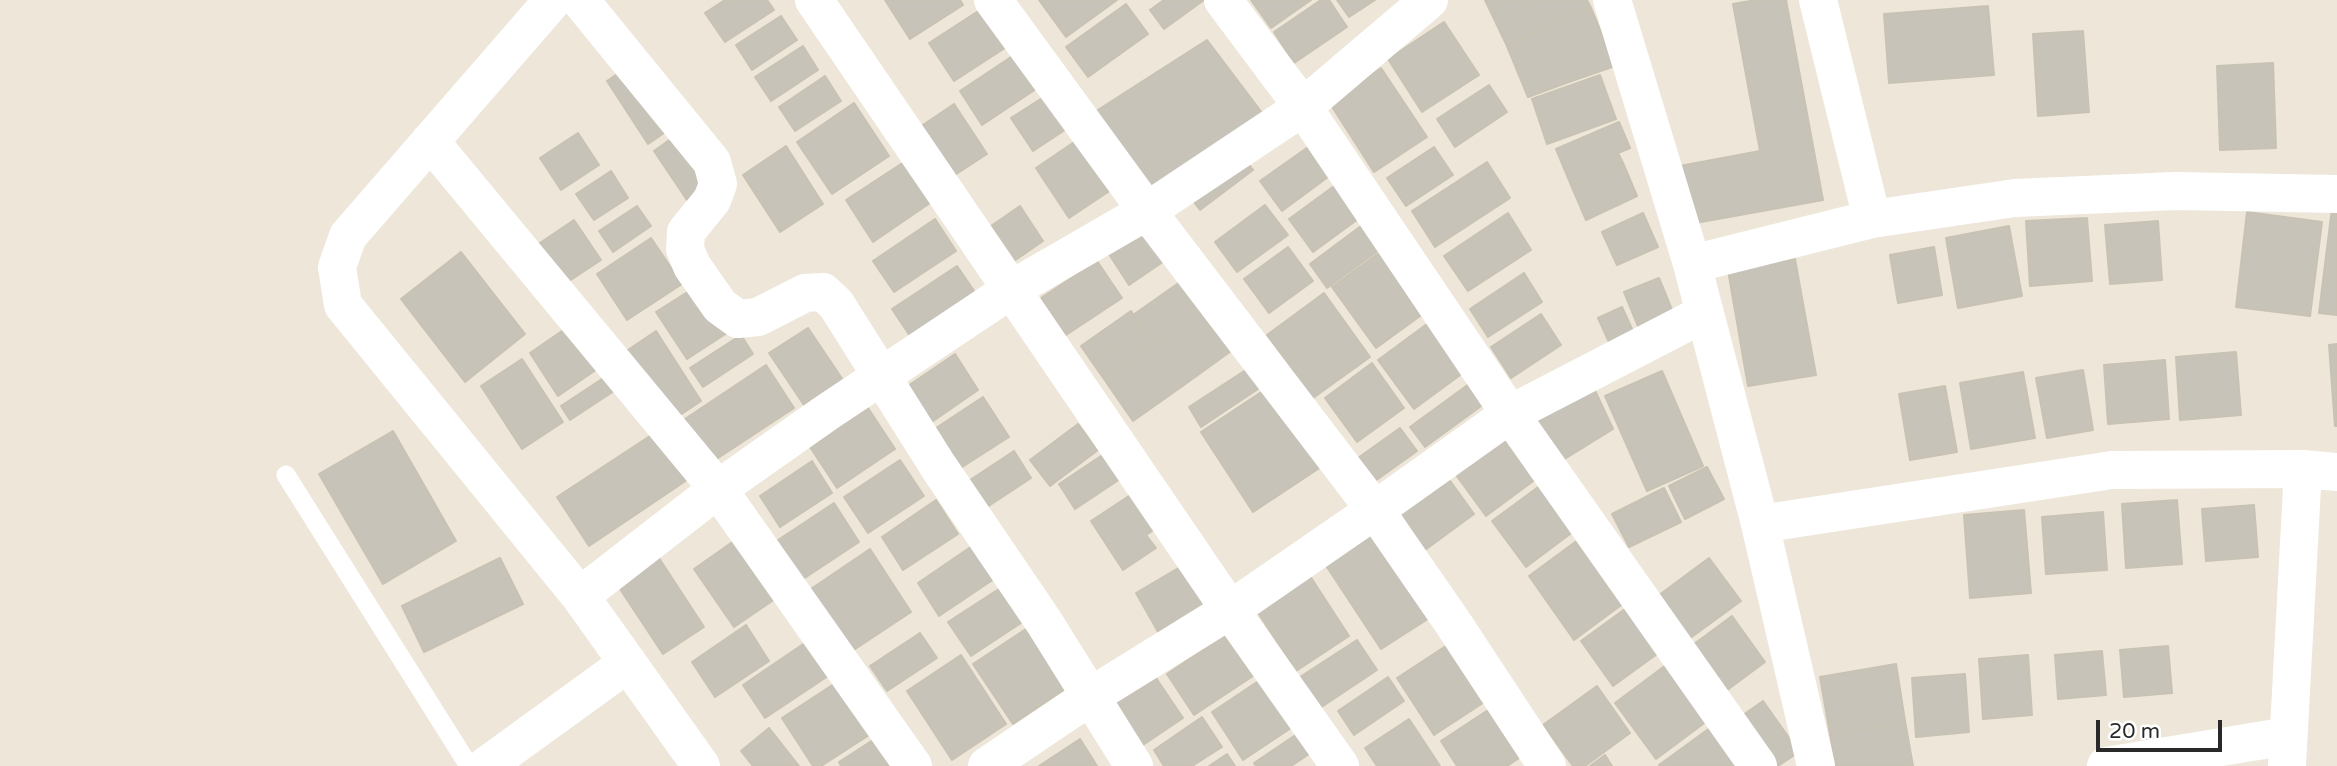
<!DOCTYPE html>
<html>
<head>
<meta charset="utf-8">
<style>
	body { margin:0 }
	#map { position:relative; width:2337px; height:766px; overflow:hidden; background:#ede6d9; font-family:"Varela Round",sans-serif }
	canvas { display:block }
	.scale { position:absolute; left:2096px; top:720px; width:126px; height:32px; box-sizing:border-box; border:4px solid #292929; border-top:0; padding-left:9px; font-size:21px; line-height:24px; white-space:nowrap; color:#292929; -webkit-text-stroke:5px #fff; paint-order:stroke }
</style>
</head>
<body>
<div id="map">
<canvas width="2337" height="766"></canvas>
<div class="scale">20 m</div>
</div>
<script>
const ctx = document.querySelector('canvas').getContext('2d');
ctx.lineJoin = 'round';
function fillPath(path, color) {
  ctx.fillStyle = color;
  ctx.fill(path, 'evenodd');
}
function poly(rows) {
  const path = new Path2D();
  for (const r of rows) {
    path.moveTo(r[0], r[1]);
    for (let i = 2; i < r.length; i += 2) path.lineTo(r[i], r[i + 1]);
  }
  return path;
}
function stroke(path, color, width, dash) {
  ctx.strokeStyle = color;
  ctx.lineWidth = width;
  ctx.lineCap = dash ? 'butt' : 'round';
  ctx.setLineDash(dash || []);
  ctx.stroke(path);
}
const building = poly([
	[725,0,767,0,774,10,725,42,705,13,725,0],
	[885,0,960,0,963,5,910,39,885,0],
	[1039,0,1117,0,1066,37,1039,0],
	[1164,0,1204,0,1164,29,1150,10,1164,0],
	[1251,0,1311,0,1271,28,1251,0],
	[1321,0,1329,0,1347,27,1294,63,1274,32,1321,0],
	[1337,0,1375,0,1349,17,1337,0],
	[1485,0,1528,0,1542,29,1507,46,1485,0],
	[1528,0,1587,0,1591,8,1542,29,1528,0],
	[1756,0,1786,0,1823,200,1690,224,1680,166,1760,151,1733,4,1756,0],
	[1126,4,1148,34,1088,77,1066,47,1126,4],
	[1988,6,1994,75,1889,83,1884,14,1988,6],
	[983,8,1008,46,954,81,929,43,983,8],
	[1591,8,1615,66,1566,83,1542,29,1591,8],
	[781,16,797,40,752,70,736,45,781,16],
	[1444,22,1479,75,1422,112,1388,59,1444,22],
	[1542,29,1566,83,1528,97,1507,46,1542,29],
	[2083,31,2089,112,2038,116,2033,34,2083,31],
	[1207,40,1269,122,1151,199,1090,115,1207,40],
	[803,46,818,70,771,101,755,77,803,46],
	[1017,53,1039,87,982,125,960,91,1017,53],
	[2273,63,2276,148,2220,150,2217,66,2273,63],
	[626,68,667,131,648,144,607,81,626,68],
	[1381,68,1427,137,1374,172,1329,102,1381,68],
	[1600,75,1616,119,1547,144,1532,99,1600,75],
	[825,76,841,101,795,131,779,107,825,76],
	[1489,85,1507,112,1455,147,1437,119,1489,85],
	[1053,91,1074,124,1033,151,1011,118,1053,91],
	[854,103,889,156,832,194,797,142,854,103],
	[954,104,987,154,947,180,914,131,954,104],
	[1619,122,1630,148,1618,153,1623,163,1571,185,1556,149,1619,122],
	[578,133,599,165,561,190,540,158,578,133],
	[675,136,708,186,687,200,654,151,675,136],
	[1083,136,1117,186,1069,218,1036,168,1083,136],
	[1311,145,1332,174,1282,211,1260,181,1311,145],
	[786,146,823,204,780,232,743,175,786,146],
	[1434,147,1453,175,1406,206,1387,178,1434,147],
	[1239,151,1253,170,1200,210,1185,190,1239,151],
	[904,162,930,203,873,242,846,200,904,162],
	[1487,162,1510,198,1435,247,1412,211,1487,162],
	[1623,163,1637,196,1586,220,1571,185,1623,163],
	[611,171,628,198,594,220,576,194,611,171],
	[1341,181,1365,214,1313,252,1289,219,1341,181],
	[1265,205,1288,235,1237,272,1215,242,1265,205],
	[637,206,651,226,613,252,599,231,637,206],
	[1020,206,1043,241,1014,261,991,226,1020,206],
	[2332,208,2337,209,2337,315,2319,313,2332,208],
	[2247,212,2322,222,2310,316,2236,307,2247,212],
	[1508,213,1531,250,1468,291,1444,256,1508,213],
	[1643,213,1658,247,1617,265,1602,232,1643,213],
	[2087,218,2092,281,2030,286,2026,221,2087,218],
	[935,219,956,251,894,292,873,261,935,219],
	[574,220,601,260,560,287,534,247,574,220],
	[2158,221,2162,280,2110,284,2105,225,2158,221],
	[1152,222,1173,255,1129,285,1107,251,1152,222],
	[1361,226,1379,250,1327,288,1310,264,1361,226],
	[2009,226,2022,296,1958,308,1946,238,2009,226],
	[651,238,682,284,627,320,597,274,651,238],
	[1288,247,1313,281,1269,313,1244,279,1288,247],
	[1934,247,1942,295,1898,303,1890,255,1934,247],
	[1383,250,1427,311,1376,348,1332,287,1383,250],
	[461,252,525,334,465,382,401,299,461,252],
	[1795,259,1816,375,1748,386,1728,270,1795,259],
	[1097,261,1122,298,1066,335,1041,298,1097,261],
	[957,266,981,301,916,345,892,309,957,266],
	[1524,273,1542,302,1488,337,1470,309,1524,273],
	[1190,275,1212,306,1152,344,1133,315,1190,275],
	[1659,278,1677,322,1642,336,1624,292,1659,278],
	[697,286,727,333,687,359,656,312,697,286],
	[1324,293,1370,357,1313,398,1267,335,1324,293],
	[1212,306,1238,346,1184,385,1152,344,1212,306],
	[1622,307,1637,340,1613,351,1598,318,1622,307],
	[1131,311,1141,326,1092,362,1081,346,1131,311],
	[1541,314,1561,345,1511,378,1491,347,1541,314],
	[1431,321,1467,370,1414,409,1378,360,1431,321],
	[575,322,603,365,558,396,530,353,575,322],
	[1141,326,1152,344,1104,379,1092,362,1141,326],
	[808,328,843,380,804,405,769,353,808,328],
	[656,331,701,401,671,421,625,352,656,331],
	[741,335,753,354,703,387,690,368,741,335],
	[1152,344,1184,385,1133,421,1104,379,1152,344],
	[2337,344,2337,426,2335,426,2329,345,2337,344],
	[2236,352,2241,415,2180,420,2176,357,2236,352],
	[955,354,978,390,926,426,902,390,955,354],
	[522,359,563,422,522,449,481,386,522,359],
	[2165,360,2169,419,2108,424,2104,365,2165,360],
	[1372,363,1404,408,1357,442,1325,398,1372,363],
	[1255,364,1267,383,1201,427,1189,407,1255,364],
	[766,365,794,408,712,462,685,419,766,365],
	[2083,370,2093,430,2047,438,2036,378,2083,370],
	[1662,371,1703,466,1647,491,1605,396,1662,371],
	[2023,372,2035,438,1971,449,1960,383,2023,372],
	[608,375,617,389,570,420,561,406,608,375],
	[1473,381,1488,401,1425,447,1410,427,1473,381],
	[1591,382,1613,429,1563,460,1536,422,1591,382],
	[1272,385,1324,465,1253,512,1201,432,1272,385],
	[1945,386,1957,452,1910,460,1899,394,1945,386],
	[983,397,1009,437,959,469,933,430,983,397],
	[868,408,895,449,837,488,810,447,868,408],
	[1078,424,1098,450,1050,486,1030,460,1078,424],
	[1400,428,1417,451,1375,481,1358,458,1400,428],
	[393,431,456,541,383,584,319,474,393,431],
	[656,432,687,480,589,546,557,497,656,432],
	[1506,438,1536,479,1486,516,1456,475,1506,438],
	[1014,451,1031,478,975,515,958,488,1014,451],
	[1104,454,1120,479,1075,509,1059,484,1104,454],
	[900,460,924,496,868,533,844,497,900,460],
	[812,461,832,493,780,527,760,496,812,461],
	[1707,467,1724,499,1685,519,1669,486,1707,467],
	[1448,478,1474,514,1425,550,1399,513,1448,478],
	[1545,482,1578,528,1526,567,1492,521,1545,482],
	[1664,488,1681,522,1629,547,1612,514,1664,488],
	[1135,492,1158,527,1146,535,1156,548,1123,570,1091,521,1135,492],
	[936,500,958,534,903,570,882,537,936,500],
	[2177,500,2182,564,2126,568,2122,504,2177,500],
	[834,503,859,542,794,585,769,546,834,503],
	[2254,505,2258,557,2206,561,2202,509,2254,505],
	[2024,510,2031,593,1970,598,1964,515,2024,510],
	[2103,512,2107,570,2046,574,2042,517,2103,512],
	[1373,528,1431,617,1381,649,1323,561,1373,528],
	[741,536,781,595,734,627,694,569,741,536],
	[1582,537,1628,600,1574,640,1529,576,1582,537],
	[975,544,997,577,939,616,918,583,975,544],
	[870,549,911,612,846,655,805,593,870,549],
	[657,555,704,627,663,654,616,583,657,555],
	[500,558,523,604,424,652,402,606,500,558],
	[1709,558,1741,601,1678,647,1647,604,1709,558],
	[1192,560,1217,605,1161,637,1136,593,1192,560],
	[1308,573,1349,636,1296,671,1255,608,1308,573],
	[1002,587,1024,621,971,656,948,622,1002,587],
	[1636,601,1668,646,1613,686,1581,641,1636,601],
	[1732,616,1765,662,1715,699,1682,653,1732,616],
	[1038,621,1077,681,1013,724,973,664,1038,621],
	[746,625,769,661,715,697,692,662,746,625],
	[920,633,937,658,887,691,870,666,920,633],
	[1225,635,1253,676,1194,715,1167,674,1225,635],
	[815,636,837,670,765,718,743,685,815,636],
	[1357,640,1377,670,1320,708,1300,677,1357,640],
	[1452,642,1489,699,1434,735,1397,678,1452,642],
	[2168,646,2172,693,2124,697,2120,650,2168,646],
	[2102,651,2106,695,2058,699,2055,655,2102,651],
	[961,655,1006,724,952,760,907,691,961,655],
	[2028,655,2032,715,1983,719,1979,659,2028,655],
	[1674,659,1715,715,1656,759,1615,703,1674,659],
	[1896,664,1905,721,1830,734,1820,677,1896,664],
	[1965,674,1969,732,1916,737,1912,678,1965,674],
	[1154,675,1183,718,1137,749,1108,705,1154,675],
	[1266,676,1297,724,1243,760,1212,712,1266,676],
	[1388,677,1404,701,1354,735,1338,711,1388,677],
	[843,678,877,730,821,766,813,766,782,718,843,678],
	[1597,686,1630,733,1585,766,1573,766,1543,725,1597,686],
	[1763,701,1799,752,1778,766,1768,766,1736,720,1763,701],
	[1488,710,1519,758,1507,766,1457,766,1441,741,1488,710],
	[1202,717,1222,747,1192,766,1164,766,1154,750,1202,717],
	[1409,719,1440,766,1377,766,1365,748,1409,719],
	[1905,721,1913,766,1836,766,1830,734,1905,721],
	[1714,725,1744,766,1660,766,1659,765,1714,725],
	[769,728,799,766,753,766,741,751,769,728],
	[1306,728,1318,748,1291,766,1256,766,1254,763,1306,728],
	[887,731,910,766,841,766,839,762,887,731],
	[1080,739,1097,766,1039,766,1080,739],
	[1227,754,1235,766,1209,766,1227,754],
	[1605,755,1612,766,1590,766,1605,755]
]);
fillPath(building, '#c8c3b9');
stroke(building, '#c8c2b3', 2);
stroke(poly([
	[286,475,469,766]
]), '#fff', 19);
stroke(poly([
	[553,0,348,236,337,267,343,305,580,596,701,766],
	[580,0,712,162,718,184,712,200,686,232,685,249,692,266,720,306,738,319,758,317,805,293,823,292,836,304,938,466,1044,622,1134,766],
	[814,0,1230,610,1340,766],
	[993,0,1147,211,1375,510,1453,623,1547,766],
	[1223,0,1303,107,1510,414,1758,766],
	[1612,0,1692,264,1760,524,1816,766],
	[1818,0,1872,219],
	[430,141,718,489,913,766],
	[1692,264,1872,219,2015,198,2175,191,2337,194],
	[1760,524,2112,470,2303,469,2337,472],
	[580,596,718,489,826,413,1012,289,1147,211,1303,107,1429,0],
	[486,766,628,663],
	[987,766,1091,696,1230,610,1375,510,1510,414,1705,313],
	[2106,766,2288,736],
	[2287,766,2303,469]
]), '#fff', 38);
</script>
</body>
</html>
